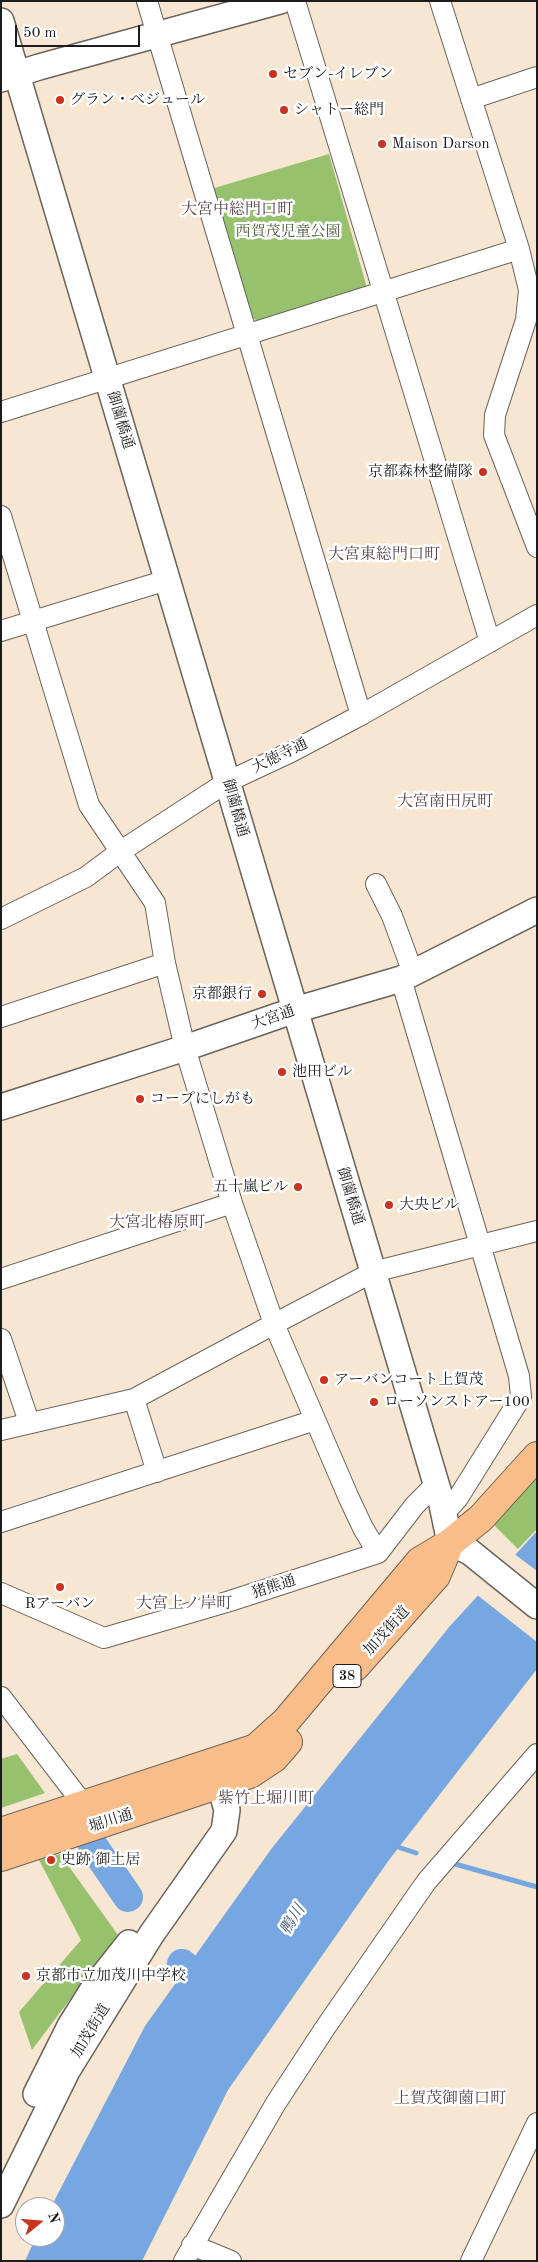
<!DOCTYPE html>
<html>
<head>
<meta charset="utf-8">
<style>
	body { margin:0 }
	#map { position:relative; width:538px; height:2262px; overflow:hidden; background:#f7e7d2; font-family:"Old Standard TT",serif }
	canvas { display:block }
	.frame { position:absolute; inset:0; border:2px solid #1c1c1c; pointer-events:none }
	.north { position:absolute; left:15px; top:2197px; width:50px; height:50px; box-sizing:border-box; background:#fff; border:1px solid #a4a4a4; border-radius:50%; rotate:73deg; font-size:14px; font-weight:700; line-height:20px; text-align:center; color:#1c1c1c }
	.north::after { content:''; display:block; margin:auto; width:18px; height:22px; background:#c8321e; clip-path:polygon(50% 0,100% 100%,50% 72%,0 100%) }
	.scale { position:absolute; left:15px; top:25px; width:125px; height:22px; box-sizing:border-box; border:2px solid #1c1c1c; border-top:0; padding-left:6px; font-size:15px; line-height:18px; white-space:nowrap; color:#1c1c1c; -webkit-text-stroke:4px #fff; paint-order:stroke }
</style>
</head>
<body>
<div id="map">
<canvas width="538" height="2262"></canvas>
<div class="frame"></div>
<div class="north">N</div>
<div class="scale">50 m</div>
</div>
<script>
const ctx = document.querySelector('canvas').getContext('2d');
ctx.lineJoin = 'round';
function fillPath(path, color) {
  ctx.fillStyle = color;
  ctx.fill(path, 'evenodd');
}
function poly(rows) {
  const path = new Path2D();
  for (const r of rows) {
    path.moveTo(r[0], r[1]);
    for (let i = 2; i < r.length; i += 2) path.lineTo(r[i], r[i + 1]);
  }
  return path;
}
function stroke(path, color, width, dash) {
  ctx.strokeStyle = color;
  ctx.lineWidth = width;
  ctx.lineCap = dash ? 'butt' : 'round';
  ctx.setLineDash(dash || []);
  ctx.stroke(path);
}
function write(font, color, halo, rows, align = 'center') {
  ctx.font = font + ' "Old Standard TT","Noto Serif JP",serif';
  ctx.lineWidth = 5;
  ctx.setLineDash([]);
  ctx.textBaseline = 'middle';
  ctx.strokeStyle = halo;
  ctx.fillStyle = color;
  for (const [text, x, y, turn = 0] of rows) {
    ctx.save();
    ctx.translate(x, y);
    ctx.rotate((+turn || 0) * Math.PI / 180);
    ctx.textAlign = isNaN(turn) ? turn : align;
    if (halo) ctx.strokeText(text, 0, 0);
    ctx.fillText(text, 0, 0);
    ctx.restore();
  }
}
fillPath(poly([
	[329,154,367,288,259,322,250,316,211,189],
	[537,1469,537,1529,518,1549,489,1520],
	[17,1754,45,1793,1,1808,1,1759],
	[60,1854,118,1935,32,2050,19,2012,81,1940,39,1860]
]), '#98c16e');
fillPath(poly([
	[537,1531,537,1669,389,1860,228,2090,142,2261,25,2261,36,2237,55,2237,55,2207,51,2207,145,2026,272,1848,450,1626]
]), '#77a7e1');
fillPath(poly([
	[513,1553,537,1571,537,1642,476,1594]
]), '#f7e7d2');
stroke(poly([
	[392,1845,416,1853],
	[455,1864,537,1887]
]), '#77a7e1', 5);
stroke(poly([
	[93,1846,128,1897],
	[182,1964,218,1993]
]), '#77a7e1', 30);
const minor = poly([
	[147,1,361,715],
	[295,1,490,642],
	[440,1,519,249,529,290,526,320,495,415,494,435,537,547],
	[471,99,537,77],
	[1,412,519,249],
	[1,516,89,805,155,903,165,963,185,1048,232,1203,274,1324,134,1399,1,1430],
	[1,631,167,580],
	[376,884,392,916,413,973],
	[1,919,86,877,121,851,227,782,291,752,361,715,537,615],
	[401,979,519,1376,521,1397,458,1498,443,1515],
	[1,1017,165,963],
	[1,1279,232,1203],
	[1,1339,29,1422],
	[134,1399,157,1472],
	[1,1522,315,1420],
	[378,1553,363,1528,348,1496,274,1324,373,1272,537,1231],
	[1,1593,104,1638,230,1601,378,1553,415,1505,436,1484],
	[1,1697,84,1805],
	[192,2245,231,2261],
	[184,2261,276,2103,325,2028,415,1898,427,1881,537,1754],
	[471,2261,537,2123]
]);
const tertiary = poly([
	[1,21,441,1500,450,1543,470,1552,537,1606],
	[1,79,39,67,280,1],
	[1,1107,185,1048,295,1010,401,979,537,910],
	[36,2094,70,2026,95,1986,129,1943],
	[1,2205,67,2071,151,1935,224,1831,227,1810,220,1786,210,1766]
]);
const primary = poly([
	[355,1667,436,1576,450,1543],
	[1,1832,256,1748,286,1721,420,1561,450,1543,481,1518,537,1456],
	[1,1857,250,1774,274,1758,288,1742]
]);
stroke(minor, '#69635c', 22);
stroke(tertiary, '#69635c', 28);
stroke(primary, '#69635c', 30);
stroke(minor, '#fff', 20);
stroke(tertiary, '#fff', 25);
stroke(primary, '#f8bd88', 28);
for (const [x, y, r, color] of [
	[273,74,5,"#c8321e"],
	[60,100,5,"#c8321e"],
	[284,110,5,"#c8321e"],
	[382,144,5,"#c8321e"],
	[483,472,5,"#c8321e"],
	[262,994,5,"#c8321e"],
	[282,1072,5,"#c8321e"],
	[140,1099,5,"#c8321e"],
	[298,1187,5,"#c8321e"],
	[389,1205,5,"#c8321e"],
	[324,1380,5,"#c8321e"],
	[374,1402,5,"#c8321e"],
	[60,1587,5,"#c8321e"],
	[51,1860,5,"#c8321e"],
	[26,1976,5,"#c8321e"]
]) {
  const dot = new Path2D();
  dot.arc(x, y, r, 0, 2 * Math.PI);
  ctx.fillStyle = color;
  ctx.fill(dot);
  stroke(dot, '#fff', 2);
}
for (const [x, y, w] of [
	[347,1676,28]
]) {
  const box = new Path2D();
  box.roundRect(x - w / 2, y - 11.5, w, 23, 4);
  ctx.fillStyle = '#fff';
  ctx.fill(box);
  stroke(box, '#1c1c1c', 1);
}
write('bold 14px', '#1c1c1c', null, [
	["38",347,1676]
]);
write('15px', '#1c1c1c', '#fff', [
	["セブン-イレブン",283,74],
	["グラン・べジュール",70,100],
	["シャトー総門",294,110],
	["Maison Darson",392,144],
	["京都森林整備隊",473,472,"right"],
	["京都銀行",252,994,"right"],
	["池田ビル",292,1072],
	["コープにしがも",150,1099],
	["五十嵐ビル",288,1187,"right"],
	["大央ビル",399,1205],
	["アーバンコート上賀茂",334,1380],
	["ローソンストアー100",384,1402],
	["Rアーバン",60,1604,"center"],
	["史跡 御土居",61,1860],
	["京都市立加茂川中学校",36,1976]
], 'left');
write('15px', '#4e5e3d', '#fff', [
	["西賀茂児童公園",288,232]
]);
write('15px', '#1c1c1c', '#fff', [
	["御薗橋通",120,420,73],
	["大徳寺通",280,756,-26],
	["御薗橋通",235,808,74],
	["大宮通",273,1018,-19],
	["御薗橋通",350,1196,73],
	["猪熊通",274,1587,-18],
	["加茂街道",387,1631,-48],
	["堀川通",111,1821,-18],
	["加茂街道",91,2031,-59]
]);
write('16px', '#5c474e', '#fff', [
	["大宮中総門口町",237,210],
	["大宮東総門口町",384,555],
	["大宮南田尻町",445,802],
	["大宮北椿原町",157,1223],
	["大宮上ノ岸町",184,1604],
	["紫竹上堀川町",266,1799],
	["上賀茂御薗口町",450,2099]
]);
write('italic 16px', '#455b75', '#fff', [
	["鴨川",293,1920,-58]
]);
</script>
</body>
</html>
